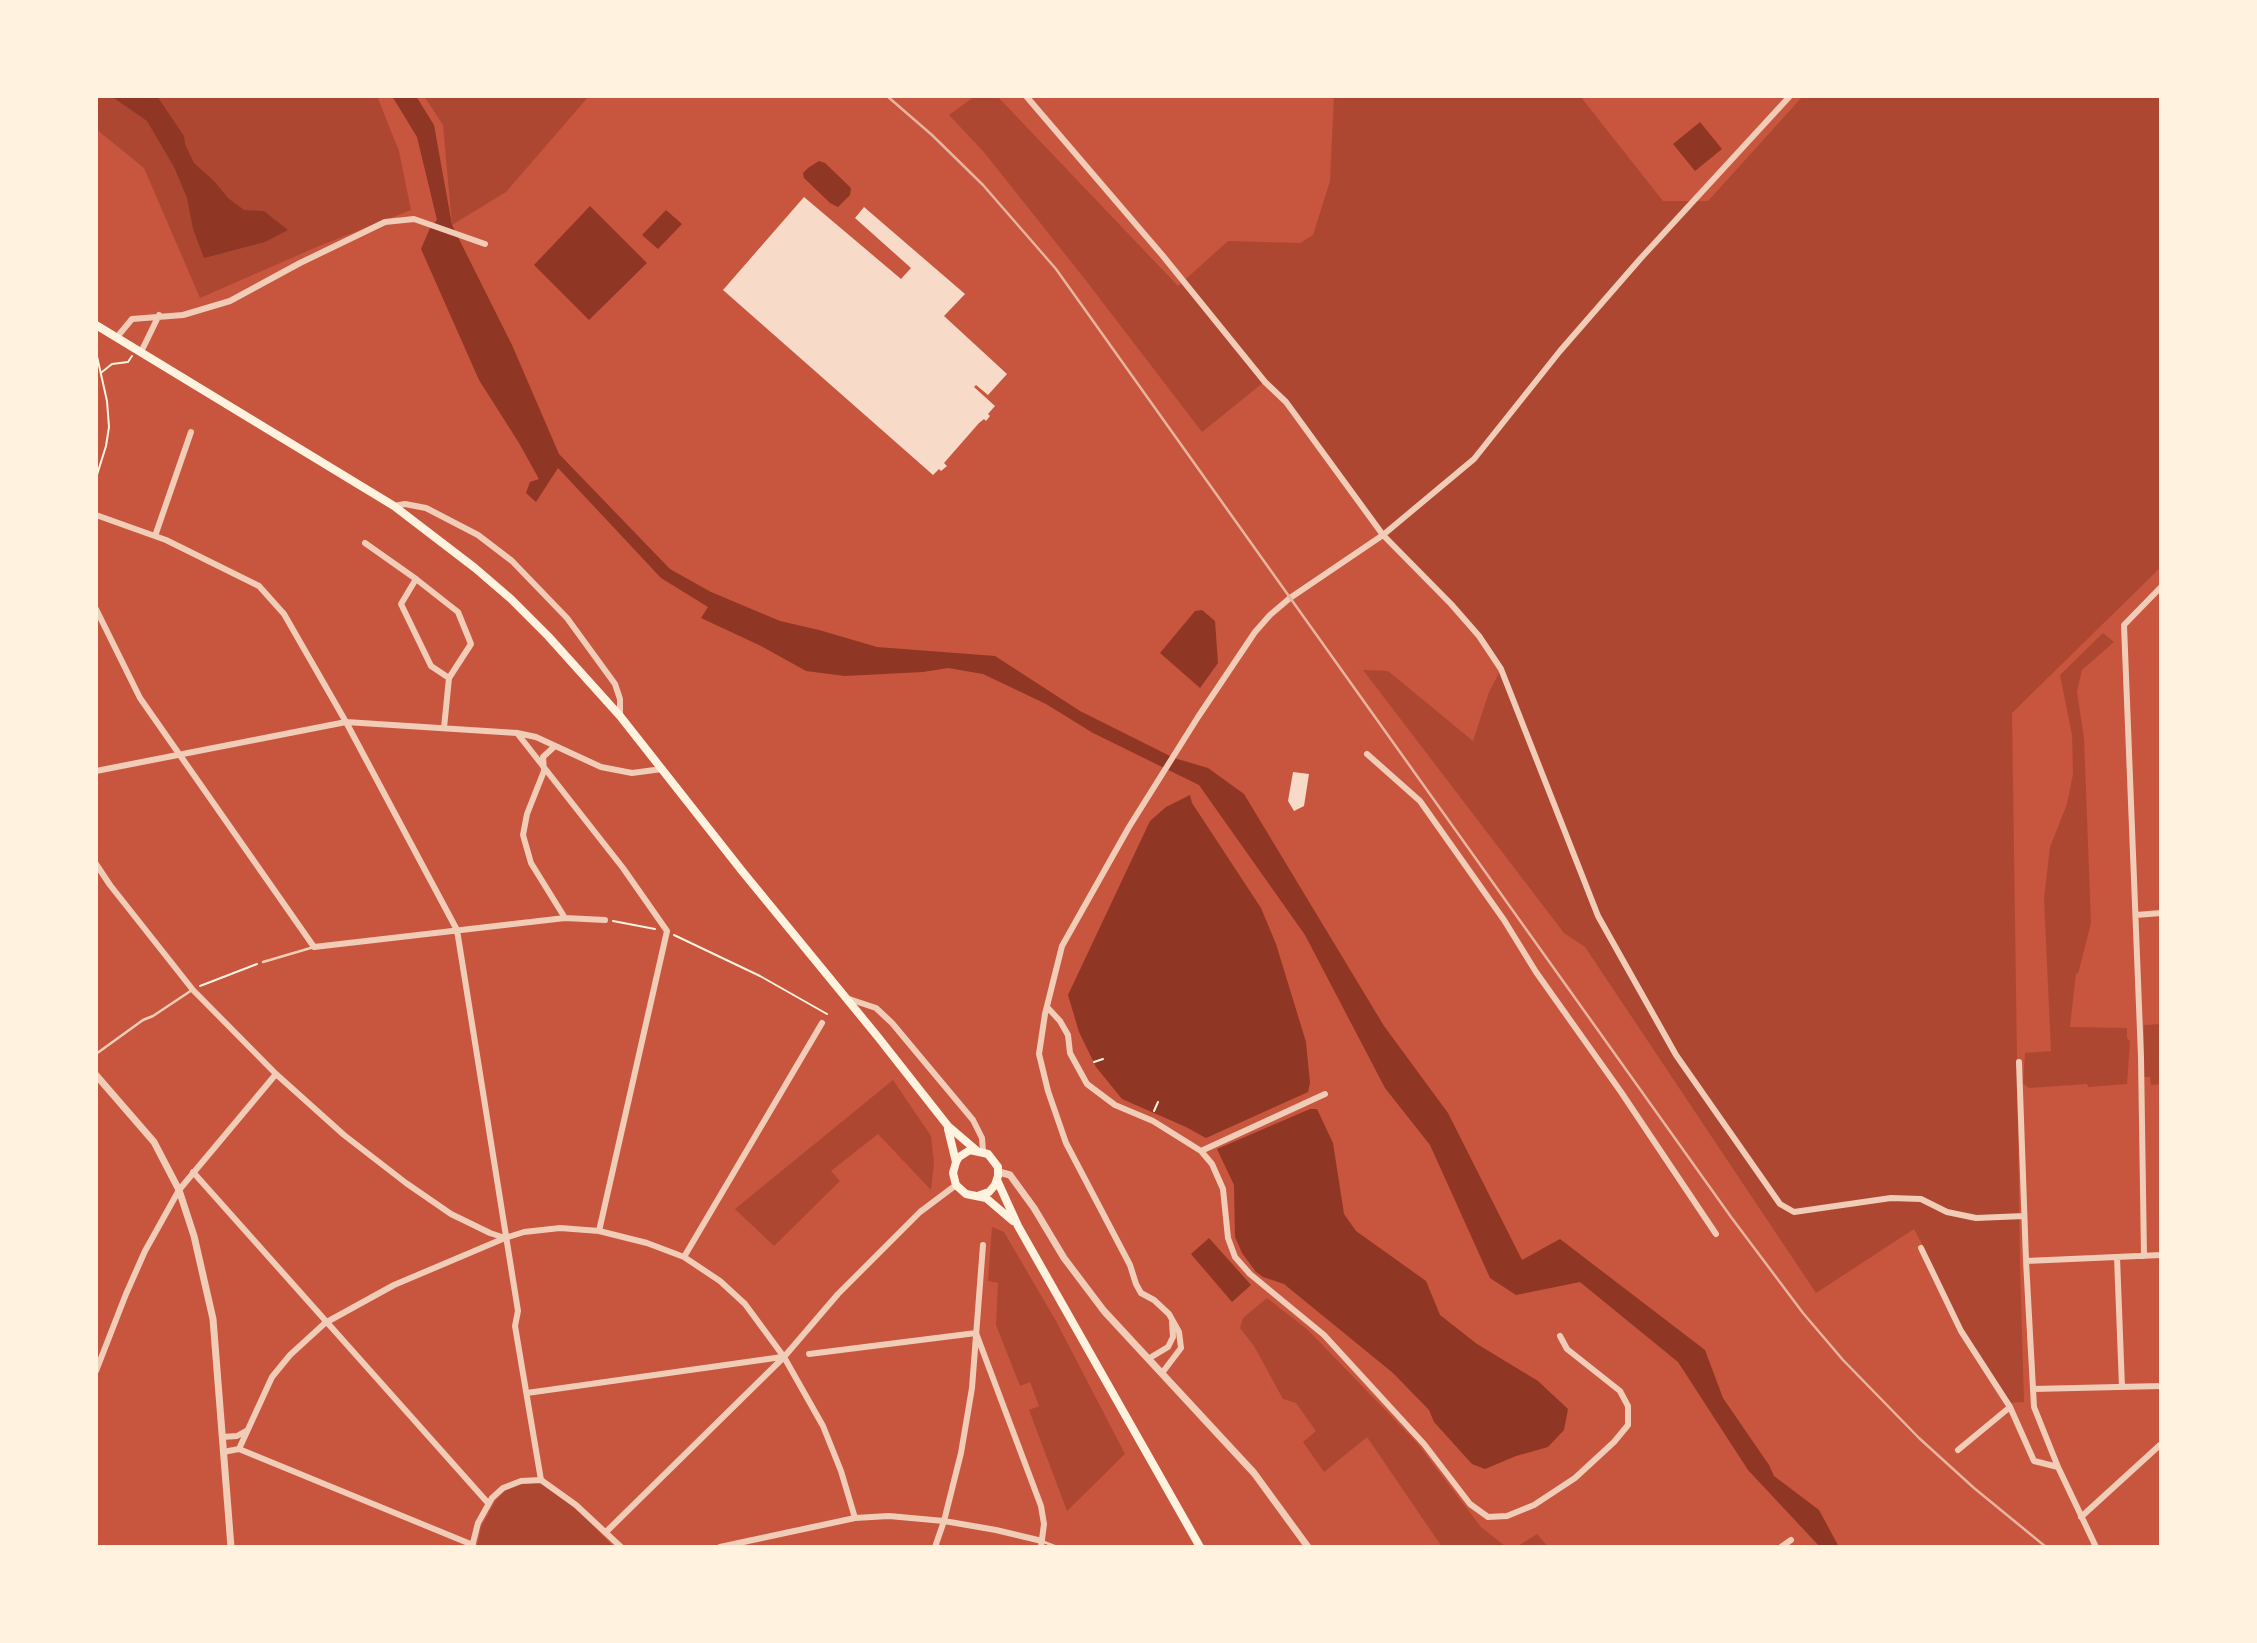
<!DOCTYPE html>
<html>
<head>
<meta charset="utf-8">
<style>
	body { margin:0 }
	#map { position:relative; width:2257px; height:1643px; overflow:hidden; background:#c8553d; font-family:Jost,sans-serif }
	canvas { display:block }
	.frame { position:absolute; inset:0; border:98px solid #fff3e0; pointer-events:none }
</style>
</head>
<body>
<div id="map">
<canvas width="2257" height="1643"></canvas>
<div class="frame"></div>
</div>
<script>
const ctx = document.querySelector('canvas').getContext('2d');
ctx.lineJoin = 'round';
function fillPath(path, color) {
  ctx.fillStyle = color;
  ctx.fill(path, 'evenodd');
}
function poly(rows) {
  const path = new Path2D();
  for (const r of rows) {
    path.moveTo(r[0], r[1]);
    for (let i = 2; i < r.length; i += 2) path.lineTo(r[i], r[i + 1]);
  }
  return path;
}
function stroke(path, color, width, dash) {
  ctx.strokeStyle = color;
  ctx.lineWidth = width;
  ctx.lineCap = dash ? 'butt' : 'round';
  ctx.setLineDash(dash || []);
  ctx.stroke(path);
}
fillPath(poly([
	[96,96,377,96,399,151,411,210,319,246,200,298,144,168,96,129],
	[424,96,589,96,506,192,452,225,443,125],
	[975,96,997,96,1178,286,1228,241,1300,243,1313,235,1330,181,1334,96,1580,96,1663,201,1708,201,1803,96,2161,96,2161,567,2012,713,2020,1266,2024,1402,2007,1403,1959,1334,1923,1246,1914,1229,1816,1293,1585,947,1564,933,1363,670,1388,671,1473,741,1489,692,1501,669,1479,636,1383,535,1286,402,1264,382,1202,432,1084,278,983,151,949,115],
	[2103,633,2114,642,2082,670,2077,692,2084,738,2091,923,2078,974,2076,973,2070,1027,2127,1028,2127,1038,2130,1041,2127,1084,2088,1087,2087,1084,2029,1088,2023,1084,2025,1053,2051,1051,2044,899,2050,847,2067,804,2073,774,2072,735,2060,675],
	[2161,1024,2161,1084,2151,1085,2150,1077,2144,1077,2144,1025],
	[893,1080,931,1136,934,1163,931,1190,878,1134,831,1171,840,1181,774,1246,735,1209],
	[992,1227,1004,1232,1056,1321,1125,1454,1067,1511,1029,1410,1039,1406,1030,1382,1020,1386,996,1325,998,1283,988,1281],
	[1267,1298,1308,1330,1417,1443,1481,1527,1505,1546,1518,1546,1537,1534,1548,1547,1442,1547,1367,1437,1324,1472,1303,1442,1316,1431,1296,1403,1283,1399,1254,1346,1240,1328,1243,1318],
	[542,1483,579,1512,614,1547,477,1547,481,1527,496,1500,505,1491,522,1484]
]), '#ae4732');
fillPath(poly([
	[111,96,157,96,184,136,185,144,194,163,214,181,228,198,244,210,264,211,288,230,265,242,204,258,193,229,187,198,174,167,147,121],
	[392,96,416,96,434,125,452,225,512,345,559,454,670,569,711,592,780,621,819,630,877,647,995,656,1080,711,1174,758,1208,768,1244,794,1384,1026,1448,1113,1522,1260,1560,1239,1705,1350,1723,1398,1769,1465,1774,1476,1819,1510,1839,1547,1820,1547,1748,1470,1678,1362,1580,1282,1516,1295,1490,1278,1430,1145,1385,1088,1305,935,1199,785,1093,733,1046,704,983,674,948,668,923,672,845,676,806,671,761,646,701,618,708,607,661,578,558,468,536,502,526,493,530,482,539,479,519,443,479,380,421,249,430,228,437,220,417,137],
	[1700,122,1722,149,1695,171,1673,144],
	[819,161,825,163,851,188,850,195,838,207,830,203,804,178,803,173,808,168],
	[590,206,647,263,589,320,534,265],
	[666,210,682,224,658,249,642,235],
	[1202,610,1215,621,1218,663,1200,688,1160,653,1195,611],
	[1190,795,1192,803,1261,908,1276,944,1306,1042,1310,1083,1308,1092,1206,1138,1186,1127,1122,1099,1096,1067,1079,1032,1068,995,1150,821,1166,807],
	[1310,1109,1317,1109,1333,1143,1344,1214,1356,1231,1426,1281,1440,1315,1477,1344,1538,1381,1568,1409,1564,1430,1548,1447,1516,1456,1485,1469,1472,1464,1434,1422,1429,1410,1393,1373,1284,1284,1263,1277,1256,1272,1242,1253,1235,1237,1234,1185,1217,1149],
	[1209,1238,1251,1285,1232,1302,1191,1254]
]), '#8f3625');
fillPath(poly([
	[804,197,901,279,911,268,855,218,864,207,965,294,944,316,1007,374,988,395,976,385,974,387,995,406,988,414,990,416,986,421,984,419,979,423,944,463,947,466,941,471,939,469,933,475,723,290],
	[1293,772,1309,774,1304,806,1294,811,1288,801]
]), '#f7dbc8');
stroke(poly([
	[96,352,107,401,109,427,106,446,96,478],
	[102,372,112,364,128,362,132,356],
	[613,921,655,929],
	[674,935,760,976,827,1014],
	[200,986,257,964],
	[1094,1062,1103,1059],
	[1154,1111,1158,1102]
]), '#fff3e0', 2);
stroke(poly([
	[263,962,314,947],
	[96,1054,143,1020,153,1016,192,990],
	[1044,1542,1057,1547]
]), '#f1ccb7', 2.5);
stroke(poly([
	[1026,96,1163,256,1265,382,1286,402,1383,535,1451,604,1479,636,1501,669,1598,916,1676,1055,1780,1204,1794,1212,1891,1198,1921,1199,1947,1212,1976,1218,2024,1216],
	[117,337,132,319,183,315,230,301,300,263,385,222,414,219,485,244],
	[141,352,159,315],
	[394,506,405,504,426,508,478,535,512,561,567,618,615,684,620,699,620,716],
	[96,515,166,540,259,586,284,614,346,722,457,930,518,1311,515,1326,541,1480],
	[155,536,191,432],
	[365,543,416,579,401,604,431,666,449,678,444,728],
	[416,579,458,612,471,644,449,678],
	[96,609,140,698,314,947,565,918,605,920],
	[517,733,623,868,667,931,599,1231],
	[555,746,543,757,544,771,527,814,523,835,531,863,565,918],
	[1367,754,1420,801,1504,920,1536,972,1621,1092,1716,1234],
	[96,771,346,722,517,733,536,737,601,767,632,773,662,769],
	[96,864,110,885,193,990,276,1074,344,1135,406,1183,451,1214,490,1233,505,1238],
	[2136,915,2161,913],
	[846,998,876,1008,892,1023,973,1120,982,1138,983,1151],
	[1047,1007,1060,1021,1068,1035,1070,1053,1087,1084,1115,1105,1153,1121,1201,1151,1212,1164,1223,1189,1228,1238,1235,1257,1250,1274,1324,1335,1424,1444,1470,1504,1488,1517,1507,1516,1534,1505,1575,1478,1614,1442,1628,1425,1628,1406,1620,1391,1567,1349,1560,1336],
	[2019,1062,2026,1261,2034,1407,2058,1467],
	[1201,1151,1325,1094],
	[193,1172,488,1503],
	[1921,1248,1961,1331,2010,1407,2034,1461,2058,1467,2096,1547],
	[2144,1256,2141,1057,2124,625,2161,587],
	[684,1257,822,1023],
	[2117,1257,2122,1387],
	[2026,1261,2161,1255],
	[809,1354,976,1333,1041,1506,1044,1524,1041,1547],
	[1148,1359,1168,1347,1173,1337,1172,1322],
	[96,1371,126,1294,145,1251,179,1190,276,1074],
	[1162,1373,1181,1348,1179,1332,1169,1314,1154,1300,1141,1293,1136,1284,1130,1265,1066,1143,1048,1091,1039,1054,1045,1014,1062,946,1129,827,1198,717,1255,632,1270,615,1290,598,1383,535,1474,459,1560,351,1641,258,1790,96],
	[2033,1389,2161,1386],
	[527,1393,782,1357],
	[222,1437,237,1436,246,1431],
	[239,1449,473,1545],
	[1958,1450,2010,1407],
	[223,1452,239,1449,272,1377,290,1355,325,1323,394,1285,505,1238,524,1232,560,1228,599,1231,647,1243,684,1257,720,1281,745,1304,784,1357,823,1426,841,1471,855,1518],
	[2081,1517,2161,1444],
	[607,1531,784,1357,838,1294,920,1212,956,1185],
	[472,1547,478,1523,492,1498,503,1488,521,1481,541,1480,576,1505,621,1547],
	[720,1547,855,1518,889,1516,944,1521,996,1530,1042,1541],
	[935,1547,944,1521,961,1453,972,1388,983,1245],
	[1781,1547,1791,1540]
]), '#f1ccb7', 6);
stroke(poly([
	[96,1075,154,1142,179,1190,194,1236,213,1319,231,1547],
	[999,1172,1010,1175,1034,1208,1064,1258,1104,1311,1254,1473,1308,1547]
]), '#f1ccb7', 7);
stroke(poly([
	[96,325,394,506,475,568,511,599,548,636,620,716,742,871,878,1037,948,1126,976,1150],
	[948,1129,956,1162],
	[997,1180,1018,1226,1200,1547],
	[980,1195,989,1192,995,1185,998,1176,998,1167,988,1154,970,1150,959,1157,956,1162,953,1173,956,1185,966,1194,986,1198,1013,1221]
]), '#fff3e0', 8);
stroke(poly([
	[887,96,932,135,983,185,1056,269,1731,1217,1803,1313,1843,1360,1919,1438,1974,1488,2046,1547]
]), '#e9b49f', 2.5);
</script>
</body>
</html>
